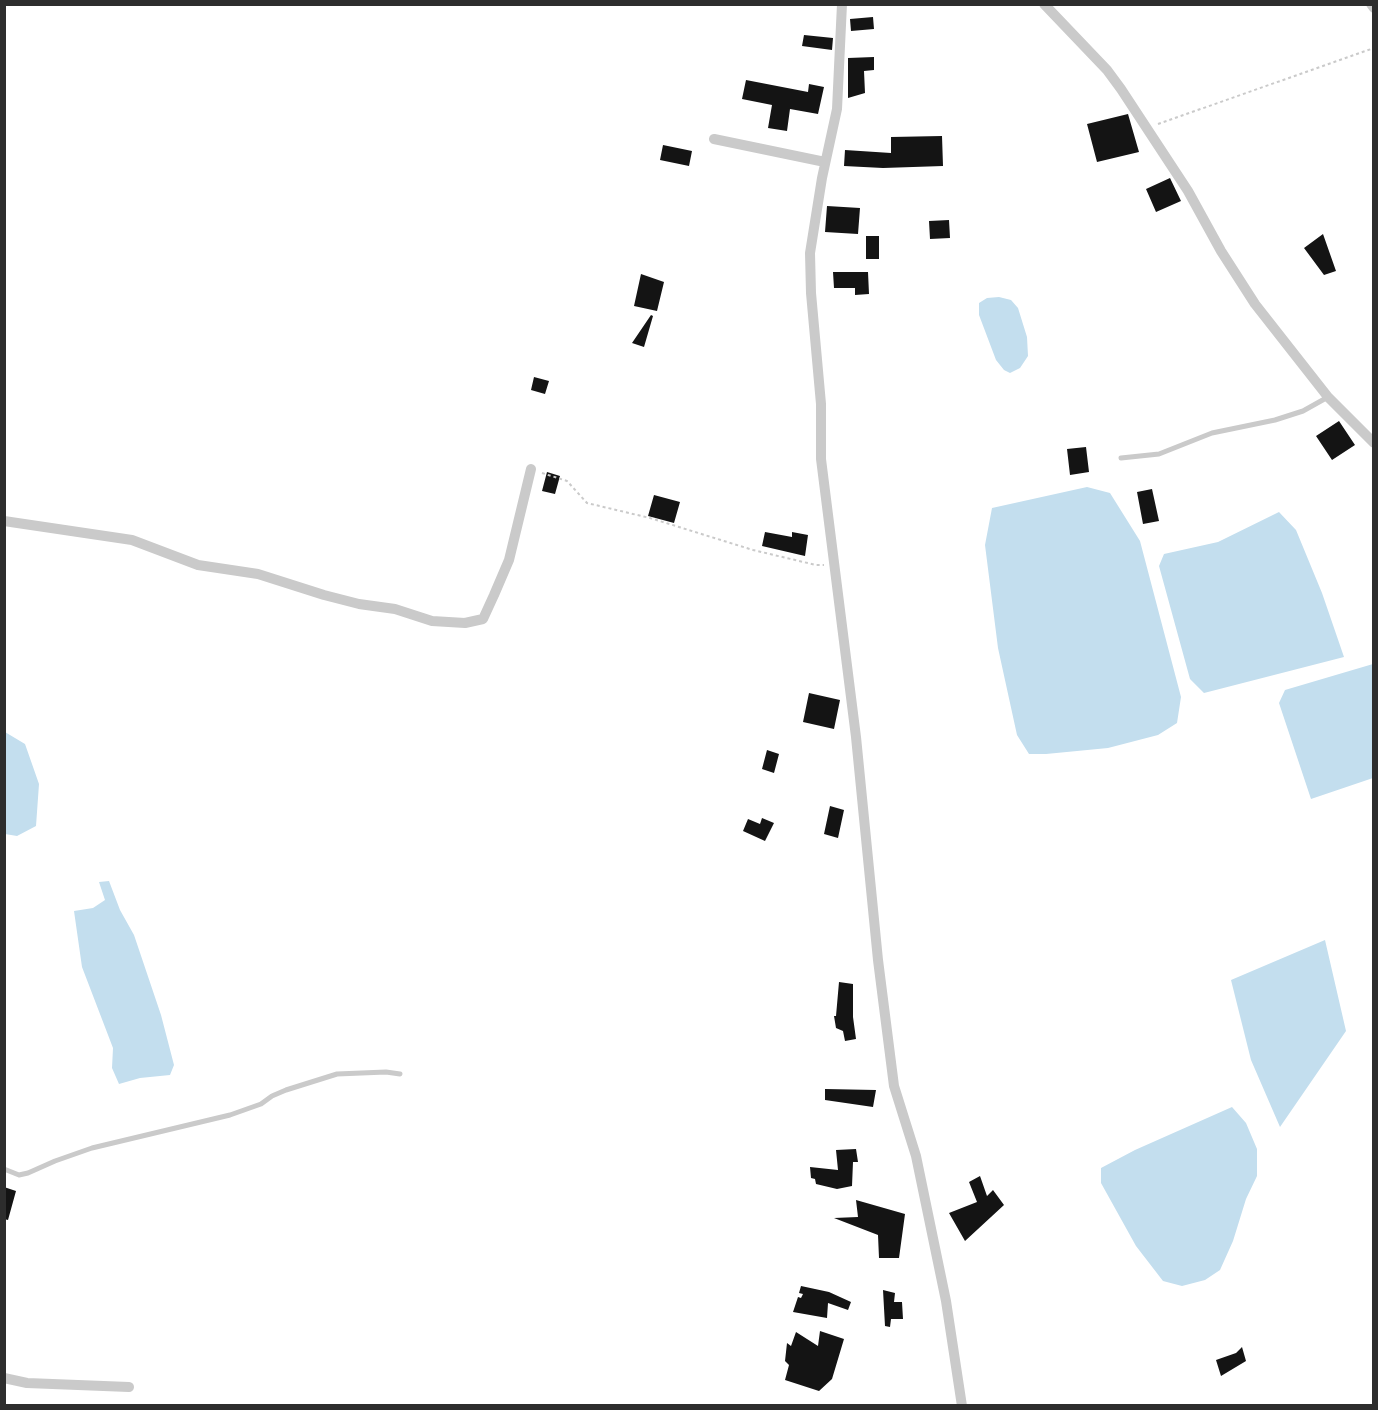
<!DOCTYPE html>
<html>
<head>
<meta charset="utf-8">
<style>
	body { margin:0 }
	#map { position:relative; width:1378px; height:1410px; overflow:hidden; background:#fff; font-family:Poppins,sans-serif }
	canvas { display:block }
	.frame { position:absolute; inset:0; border:6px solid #2d2d2d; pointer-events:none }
</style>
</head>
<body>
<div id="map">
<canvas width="1378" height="1410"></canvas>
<div class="frame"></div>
</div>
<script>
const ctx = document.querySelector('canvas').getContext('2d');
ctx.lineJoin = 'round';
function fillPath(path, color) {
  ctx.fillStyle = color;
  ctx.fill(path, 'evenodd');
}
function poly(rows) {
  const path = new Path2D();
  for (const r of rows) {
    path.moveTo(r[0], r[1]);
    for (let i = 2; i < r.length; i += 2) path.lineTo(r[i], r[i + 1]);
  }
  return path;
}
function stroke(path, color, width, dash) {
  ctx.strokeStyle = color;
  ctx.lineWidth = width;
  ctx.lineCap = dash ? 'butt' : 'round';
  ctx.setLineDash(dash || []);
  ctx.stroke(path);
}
fillPath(poly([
	[999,297,1011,300,1018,308,1027,337,1028,356,1020,368,1010,373,1004,370,996,360,979,315,979,303,987,298],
	[1087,487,1110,493,1140,541,1181,697,1177,723,1158,735,1108,748,1046,754,1029,754,1017,735,998,648,985,545,992,508],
	[1279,512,1296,530,1322,593,1344,657,1204,693,1190,679,1159,566,1164,554,1218,542],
	[1373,664,1373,778,1311,799,1279,703,1285,690],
	[5,732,25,744,39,784,36,826,17,836,5,834],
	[109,881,120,910,134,935,161,1015,174,1065,170,1075,140,1078,119,1084,112,1068,113,1048,82,967,74,911,93,908,105,900,99,882],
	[1325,940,1346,1031,1280,1127,1251,1060,1231,980],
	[1232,1107,1246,1123,1257,1149,1257,1176,1246,1199,1233,1241,1220,1270,1205,1280,1182,1286,1163,1281,1136,1246,1101,1183,1101,1168,1135,1150]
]), '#c3deee');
fillPath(poly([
	[873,17,874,29,851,31,850,19],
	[804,35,833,38,832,50,802,46],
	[874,57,874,70,864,71,865,93,848,98,848,58],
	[746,80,808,92,809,84,824,87,818,114,790,109,787,131,768,128,772,105,742,99],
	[1128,114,1139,152,1097,162,1087,124],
	[942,136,943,166,883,168,844,166,845,150,891,153,891,137],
	[663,145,692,151,689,166,660,160],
	[1170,178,1181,201,1156,212,1146,189],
	[827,206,860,208,858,234,825,232],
	[949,220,950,238,930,239,929,221],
	[1323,234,1336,271,1324,275,1304,248],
	[866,236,879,236,879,259,866,259],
	[833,272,868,272,869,294,855,295,855,288,834,288],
	[641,274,664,282,657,311,634,306],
	[651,315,653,316,644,347,632,343],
	[534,377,549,381,545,394,531,390],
	[1339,421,1355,445,1332,460,1316,436],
	[1086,447,1089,472,1070,475,1067,449],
	[547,472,560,476,555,494,542,491],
	[1152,489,1159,521,1143,524,1137,492],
	[654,495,680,502,674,523,648,516],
	[765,532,792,537,792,532,808,535,805,556,762,546],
	[809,693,840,700,834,729,803,722],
	[767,750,779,754,774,773,762,769],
	[830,806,844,810,838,838,824,834],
	[762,818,774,823,765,841,743,831,748,819,760,824],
	[839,982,853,984,853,1017,856,1039,845,1041,843,1031,836,1028,834,1016,836,1016],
	[825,1089,876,1090,873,1107,825,1100],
	[856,1149,858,1162,853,1162,852,1186,837,1189,816,1184,815,1179,811,1178,810,1167,838,1170,836,1150],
	[980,1176,987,1196,993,1190,1004,1205,965,1241,949,1213,977,1202,969,1182],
	[4,1187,16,1191,8,1220,4,1219],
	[856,1200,905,1214,899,1258,879,1258,878,1235,834,1218,858,1217],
	[801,1286,829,1292,851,1302,848,1310,828,1303,827,1318,793,1312,798,1297,801,1298,803,1294,799,1293],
	[883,1290,895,1293,894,1302,902,1302,903,1319,891,1319,890,1327,885,1326],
	[820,1331,844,1339,832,1379,819,1391,785,1380,789,1365,785,1361,787,1343,791,1346,796,1332,818,1346],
	[1242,1347,1246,1361,1221,1376,1216,1360,1236,1353]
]), '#141414');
stroke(poly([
	[1158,124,1374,48],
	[542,473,567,481,587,503,650,518,753,550,816,565,824,565]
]), '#cacaca', 2, [3, 3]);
stroke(poly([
	[1121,458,1159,454,1212,433,1275,420,1303,411,1328,397],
	[4,1169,19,1175,28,1173,55,1161,92,1148,230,1115,261,1104,272,1096,286,1090,337,1074,386,1072,400,1074]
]), '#cacaca', 5);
stroke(poly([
	[842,4,837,109,822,178,810,253,811,293,821,404,821,459,856,737,878,960,894,1086,916,1156,946,1301,962,1406],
	[1044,4,1107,70,1121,89,1188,191,1221,251,1255,304,1328,397,1374,443],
	[1371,4,1374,8],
	[714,139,825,162],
	[4,521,132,540,198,565,258,574,324,595,359,604,395,609,432,621,465,623,483,619,494,595,509,560,531,469],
	[4,1378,27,1383,129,1387]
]), '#cacaca', 10);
</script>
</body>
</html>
